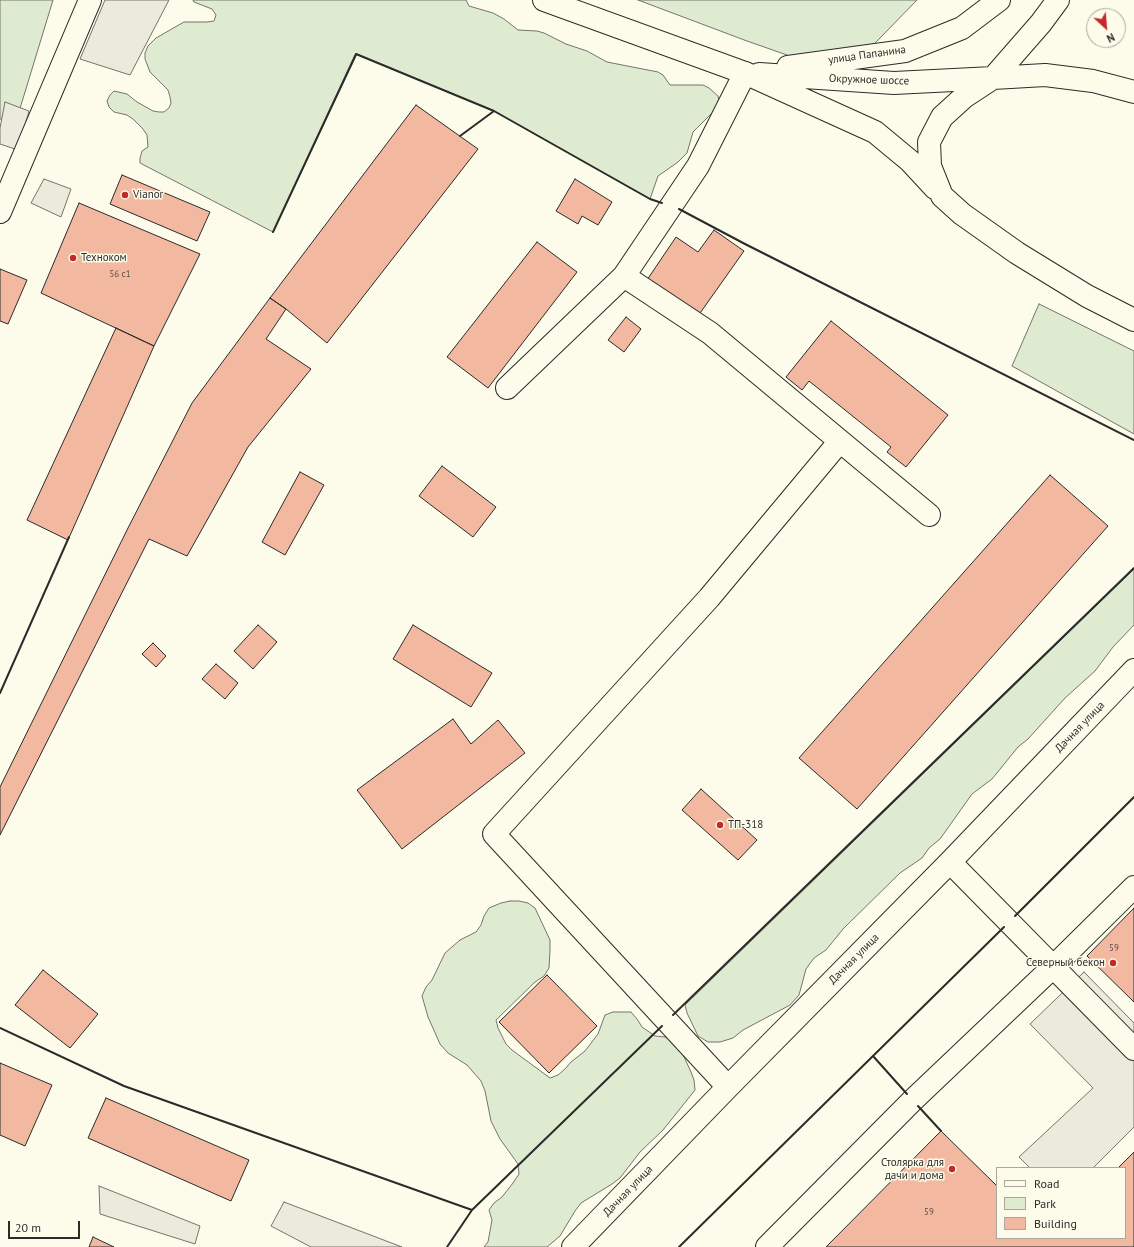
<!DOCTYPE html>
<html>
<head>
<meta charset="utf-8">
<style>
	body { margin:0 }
	#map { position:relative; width:1134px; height:1247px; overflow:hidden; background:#fdfbea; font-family:"PT Sans",sans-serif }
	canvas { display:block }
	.legend { position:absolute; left:996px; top:1167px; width:130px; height:72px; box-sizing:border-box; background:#fdfbea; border:1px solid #a9a89e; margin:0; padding:5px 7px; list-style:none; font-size:12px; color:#2b2b2b }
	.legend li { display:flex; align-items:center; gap:8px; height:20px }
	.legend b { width:20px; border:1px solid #a9a89e }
	.north { position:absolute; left:1086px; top:8px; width:40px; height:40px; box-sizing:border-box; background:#fdfbea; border:1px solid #a9a89e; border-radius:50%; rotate:154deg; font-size:11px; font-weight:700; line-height:16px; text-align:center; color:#2b2b2b }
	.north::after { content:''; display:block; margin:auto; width:14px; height:18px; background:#c62828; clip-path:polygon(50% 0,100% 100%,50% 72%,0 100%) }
	.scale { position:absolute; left:8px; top:1221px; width:72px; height:18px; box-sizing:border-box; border:2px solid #2b2b2b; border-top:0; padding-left:5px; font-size:12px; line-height:14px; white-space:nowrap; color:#2b2b2b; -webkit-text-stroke:3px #fdfbea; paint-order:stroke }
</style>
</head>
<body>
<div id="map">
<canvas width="1134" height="1247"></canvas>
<ul class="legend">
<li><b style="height:5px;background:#fdfbea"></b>Road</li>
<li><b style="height:11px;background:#deebd1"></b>Park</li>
<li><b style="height:11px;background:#f2b8a0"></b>Building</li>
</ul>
<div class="north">N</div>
<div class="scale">20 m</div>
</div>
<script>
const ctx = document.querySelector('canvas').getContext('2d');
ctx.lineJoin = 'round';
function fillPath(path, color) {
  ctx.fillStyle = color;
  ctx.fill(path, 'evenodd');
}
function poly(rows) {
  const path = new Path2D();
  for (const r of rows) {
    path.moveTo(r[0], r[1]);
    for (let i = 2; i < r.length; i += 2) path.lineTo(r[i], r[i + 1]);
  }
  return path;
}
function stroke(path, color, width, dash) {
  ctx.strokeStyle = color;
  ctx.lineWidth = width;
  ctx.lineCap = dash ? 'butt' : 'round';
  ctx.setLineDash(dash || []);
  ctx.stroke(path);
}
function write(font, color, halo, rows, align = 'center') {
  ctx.font = font + ' "PT Sans",sans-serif';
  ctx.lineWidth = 3;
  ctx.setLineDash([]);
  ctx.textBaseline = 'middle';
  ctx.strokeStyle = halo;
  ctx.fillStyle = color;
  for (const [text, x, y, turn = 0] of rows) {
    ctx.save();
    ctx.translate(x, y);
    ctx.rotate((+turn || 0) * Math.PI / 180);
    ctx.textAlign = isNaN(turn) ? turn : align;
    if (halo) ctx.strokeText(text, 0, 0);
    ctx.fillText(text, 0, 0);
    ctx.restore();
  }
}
const green = poly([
	[0,0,53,0,18,115,6,120,0,119,0,0],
	[193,0,466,0,469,6,493,13,504,19,518,30,537,31,544,33,566,44,587,51,607,62,658,72,663,75,670,85,703,85,709,88,718,96,719,102,717,108,693,132,687,153,678,162,658,176,650,199,494,111,357,54,273,232,140,163,140,158,142,151,148,147,147,135,143,129,133,119,127,115,114,112,109,107,107,101,110,95,114,91,127,94,137,102,153,111,159,112,164,112,169,108,171,103,170,97,168,90,150,72,145,59,145,53,148,46,156,38,184,22,207,22,214,21,216,15,212,9,194,2,193,0],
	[638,0,917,0,844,75,747,41,638,0],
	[1039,304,1134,351,1134,434,1012,366,1039,304],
	[1134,569,1134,625,1113,647,1095,671,1065,698,1028,739,1018,747,992,779,972,794,940,839,929,848,922,858,900,873,843,929,826,950,814,958,806,969,799,995,790,1005,743,1030,733,1038,720,1042,708,1042,698,1036,687,1013,685,1005,1134,569],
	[510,901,519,901,528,903,535,908,550,940,550,950,549,968,544,976,535,982,496,1020,498,1028,506,1044,512,1050,550,1078,558,1075,565,1069,571,1062,585,1051,598,1034,605,1015,613,1012,631,1012,637,1019,642,1027,655,1036,665,1037,673,1041,679,1046,691,1072,694,1080,695,1090,663,1130,640,1152,620,1178,612,1184,581,1203,575,1211,560,1236,547,1247,484,1247,488,1242,492,1220,489,1210,494,1203,502,1197,513,1183,519,1174,518,1164,500,1139,491,1121,485,1091,481,1081,467,1065,448,1053,440,1044,428,1017,422,996,426,987,432,980,445,953,460,940,476,932,481,925,484,916,489,908,501,903,510,901]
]);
fillPath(green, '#deebd1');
stroke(green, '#74746e', 1);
const parking = poly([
	[105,0,169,0,130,75,80,59,105,0],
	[5,102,29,111,18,150,0,144,0,128,5,102],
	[44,179,71,189,61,217,31,203,44,179],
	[1084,972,1134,1023,1134,1127,1093,1168,1030,1168,1019,1157,1093,1088,1030,1024,1084,972],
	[99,1186,200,1226,195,1244,100,1214,99,1186],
	[284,1202,402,1247,311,1247,271,1226,284,1202]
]);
fillPath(parking, '#eceadb');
stroke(parking, '#74746e', 1);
const building = poly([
	[416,105,478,149,327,343,286,309,270,298,416,105],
	[122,175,210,212,197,241,110,204,122,175],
	[575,179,612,202,598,225,582,216,578,224,556,211,575,179],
	[79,203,200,254,154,346,41,293,79,203],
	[714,230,744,251,698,316,647,280,676,237,698,252,714,230],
	[537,242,577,272,488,388,447,357,537,242],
	[0,269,27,280,8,324,0,321,0,269],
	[270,298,286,309,266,339,311,369,248,447,187,556,149,539,0,835,0,787,128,528,192,403,270,298],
	[626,317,641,329,624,352,608,340,626,317],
	[831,321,948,415,906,467,887,452,891,447,809,381,802,390,786,377,831,321],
	[116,328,154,346,68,540,27,520,116,328],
	[442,466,496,507,473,537,419,496,442,466],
	[300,472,324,485,285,555,262,542,300,472],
	[1050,475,1108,526,857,809,799,758,1050,475],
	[258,625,277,642,253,669,234,651,258,625],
	[413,625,492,673,471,707,393,659,413,625],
	[153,643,166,656,156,667,142,654,153,643],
	[216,664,238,683,225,699,202,679,216,664],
	[453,719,471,744,498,720,525,753,402,849,357,790,453,719],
	[701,789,757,840,738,860,682,810,701,789],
	[1134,908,1134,1002,1087,956,1134,908],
	[43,970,98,1014,70,1048,15,1005,43,970],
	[547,975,597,1026,549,1073,499,1022,547,975],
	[0,1063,52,1085,25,1146,0,1135,0,1063],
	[106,1098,249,1160,231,1201,88,1138,106,1098],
	[941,1131,997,1186,997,1238,1125,1238,1125,1168,1118,1168,1134,1152,1134,1247,826,1247,941,1131],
	[93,1237,114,1247,89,1247,93,1237]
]);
fillPath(building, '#f2b8a0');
stroke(building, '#2b2b2b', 1);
const minor = poly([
	[0,212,90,0],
	[624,276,710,333,929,515],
	[507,388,624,276,698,166,745,73],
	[950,862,1134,1049],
	[728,1087,494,834,709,598,840,441],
	[573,1247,728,1087,950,862,1134,670],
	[767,1247,913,1100,1053,967,1134,887]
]);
const major = poly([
	[544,0,745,73,875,132,910,161,935,188],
	[788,67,905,51,962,28,999,0],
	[759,74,894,83,993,78,1041,23,1058,0],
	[1134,92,1093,81,1045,75,993,78,964,97,942,117,929,142,930,166,942,196,962,214,1017,253,1087,296,1134,320]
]);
stroke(minor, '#2b2b2b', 24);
stroke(major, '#2b2b2b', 24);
stroke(minor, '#fdfbea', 22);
stroke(major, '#fdfbea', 22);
stroke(poly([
	[460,136,494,111,650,199,662,203],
	[679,209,745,244,1134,440],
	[273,232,356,54,494,111],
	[0,693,69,537],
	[1015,916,1134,797],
	[673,1015,1134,568],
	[0,1028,124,1086,472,1210],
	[873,1056,907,1094],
	[918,1106,941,1131],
	[447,1247,472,1210,662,1026],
	[679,1247,1004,927]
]), '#2b2b2b', 2);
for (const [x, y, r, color] of [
	[125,195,4,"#c62828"],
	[73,258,4,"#c62828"],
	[720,825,4,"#c62828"],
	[1113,963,4,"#c62828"],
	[952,1169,4,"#c62828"]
]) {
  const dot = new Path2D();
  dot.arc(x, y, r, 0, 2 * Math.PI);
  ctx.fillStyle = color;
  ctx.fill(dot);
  stroke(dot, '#fdfbea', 1.5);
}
write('9px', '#5d4e48', null, [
	["56 с1",120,274],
	["59",1114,948],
	["59",929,1212]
]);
write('11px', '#2b2b2b', '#fdfbea', [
	["улица Папанина",867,55,-8],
	["Окружное шоссе",869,80,2],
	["Дачная улица",1080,727,-46],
	["Дачная улица",854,959,-45],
	["Дачная улица",628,1191,-46]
]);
write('11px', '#2b2b2b', '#fdfbea', [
	["Vianor",133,195],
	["Техноком",81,258],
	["ТП-318",728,825],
	["Северный бекон",1105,963,"right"],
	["Столярка для",944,1163,"right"],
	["дачи и дома",944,1176,"right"]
], 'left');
</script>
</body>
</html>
